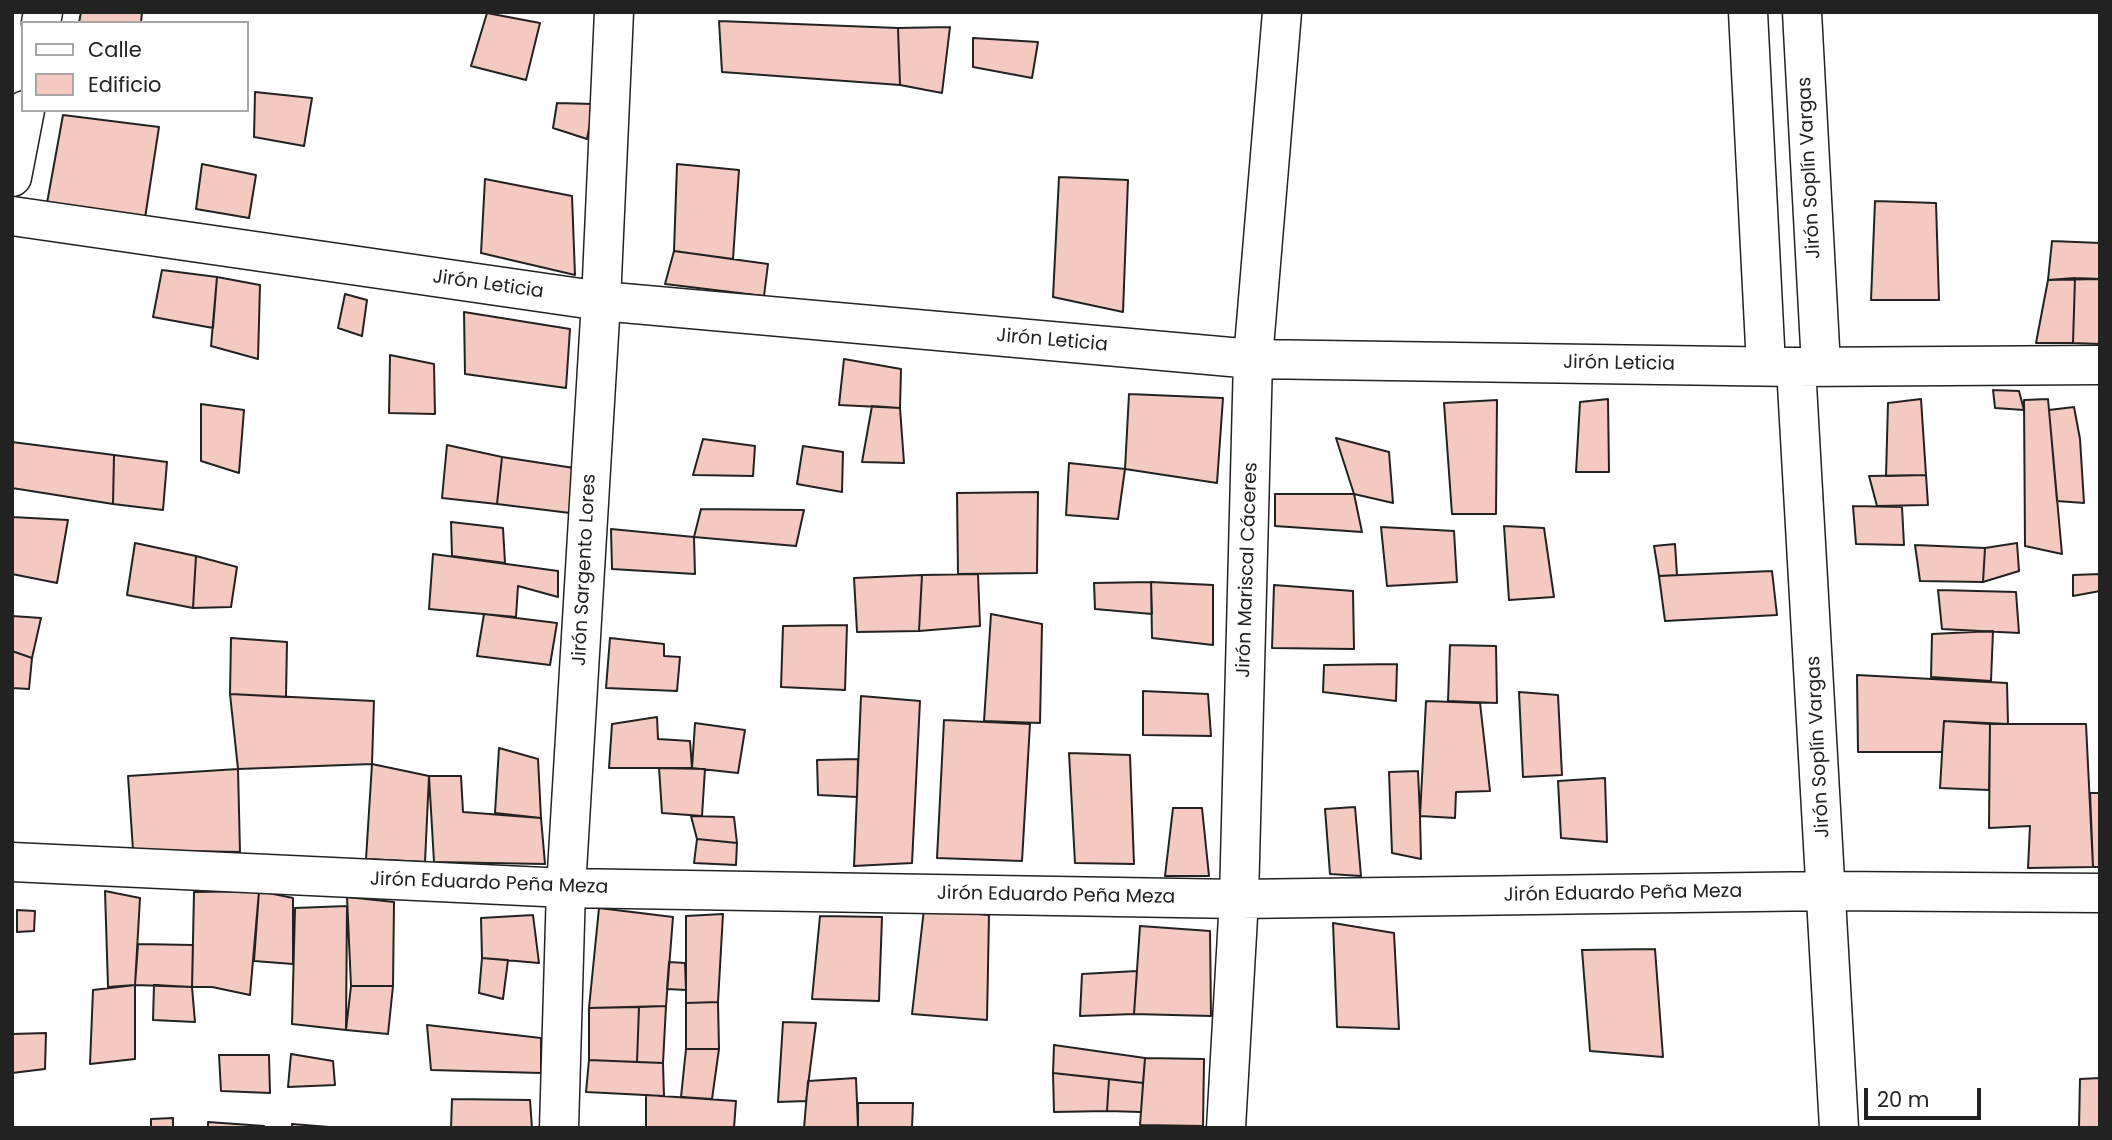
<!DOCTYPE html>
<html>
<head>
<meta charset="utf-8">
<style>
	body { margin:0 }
	#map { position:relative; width:2112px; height:1140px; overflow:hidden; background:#fff; font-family:Poppins,sans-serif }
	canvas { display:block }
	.frame { position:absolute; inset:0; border:14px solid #222; pointer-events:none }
	.legend { position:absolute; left:21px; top:21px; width:228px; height:91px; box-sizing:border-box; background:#fff; border:2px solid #a7a7a7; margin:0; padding:9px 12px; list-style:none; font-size:21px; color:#222 }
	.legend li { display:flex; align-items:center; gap:14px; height:35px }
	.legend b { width:35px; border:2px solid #a7a7a7 }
	.scale { position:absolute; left:1864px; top:1088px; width:117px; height:32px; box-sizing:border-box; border:4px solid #222; border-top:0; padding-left:9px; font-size:21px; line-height:24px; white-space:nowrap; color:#222; -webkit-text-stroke:5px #fff; paint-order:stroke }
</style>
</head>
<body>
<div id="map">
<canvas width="2112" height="1140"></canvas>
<div class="frame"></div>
<ul class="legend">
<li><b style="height:9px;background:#fff"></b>Calle</li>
<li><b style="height:19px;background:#f3c9c0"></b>Edificio</li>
</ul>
<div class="scale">20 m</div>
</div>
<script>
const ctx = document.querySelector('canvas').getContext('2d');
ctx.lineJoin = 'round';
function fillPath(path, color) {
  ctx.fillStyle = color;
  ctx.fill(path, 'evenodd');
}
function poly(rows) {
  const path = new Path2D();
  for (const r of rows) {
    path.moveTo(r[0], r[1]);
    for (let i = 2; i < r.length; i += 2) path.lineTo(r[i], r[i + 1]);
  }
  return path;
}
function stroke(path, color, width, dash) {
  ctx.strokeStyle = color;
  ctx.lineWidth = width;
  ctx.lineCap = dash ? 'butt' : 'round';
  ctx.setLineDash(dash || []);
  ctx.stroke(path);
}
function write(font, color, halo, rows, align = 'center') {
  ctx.font = font + ' Poppins,sans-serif';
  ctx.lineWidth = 5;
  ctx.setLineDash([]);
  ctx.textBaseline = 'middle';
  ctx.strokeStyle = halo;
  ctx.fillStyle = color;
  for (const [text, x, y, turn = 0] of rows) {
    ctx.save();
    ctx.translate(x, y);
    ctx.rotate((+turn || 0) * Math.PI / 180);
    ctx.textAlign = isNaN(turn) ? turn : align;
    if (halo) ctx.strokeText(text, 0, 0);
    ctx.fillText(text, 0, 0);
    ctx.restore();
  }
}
const building = poly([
	[81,12,142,12,141,23,79,23,81,12],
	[487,13,540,23,526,80,471,66,487,13],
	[719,21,898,28,900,85,722,72,719,21],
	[950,27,942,93,900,85,898,28,950,27],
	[973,38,1038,42,1032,78,973,67,973,38],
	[255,92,312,98,304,146,254,137,255,92],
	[557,103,594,104,587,139,553,128,557,103],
	[63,115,159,127,145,218,47,203,63,115],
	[202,164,256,175,249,218,196,209,202,164],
	[677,164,739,170,733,259,674,251,677,164],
	[1059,177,1128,180,1123,312,1053,297,1059,177],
	[485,179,572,196,575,275,481,253,485,179],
	[1875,201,1936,203,1939,300,1871,300,1875,201],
	[2052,241,2100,243,2100,279,2048,280,2052,241],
	[674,251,768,264,764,296,665,284,674,251],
	[162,270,217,277,213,328,153,317,162,270],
	[217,277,260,285,258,359,211,346,217,277],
	[2075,278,2073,343,2036,343,2048,280,2075,278],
	[2075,278,2100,279,2100,344,2073,343,2075,278],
	[345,294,367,300,362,336,338,328,345,294],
	[464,312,570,329,566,388,465,374,464,312],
	[390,355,434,364,435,414,389,413,390,355],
	[844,359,901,369,900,408,839,405,844,359],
	[1993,390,2019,391,2024,410,1995,408,1993,390],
	[1129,394,1223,398,1217,483,1125,469,1129,394],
	[1608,399,1609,472,1576,472,1580,402,1608,399],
	[1921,399,1926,475,1886,476,1888,403,1921,399],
	[2048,399,2049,410,2062,554,2025,546,2024,400,2048,399],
	[1497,400,1496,514,1452,514,1444,403,1497,400],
	[201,404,244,410,239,473,201,461,201,404],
	[872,406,900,408,904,463,862,462,872,406],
	[2074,407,2080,439,2084,503,2057,501,2049,410,2074,407],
	[1336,438,1389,452,1393,503,1354,494,1336,438],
	[703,439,755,446,753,476,693,475,703,439],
	[12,442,114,455,113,504,12,488,12,442],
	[447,445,502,457,497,504,442,498,447,445],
	[803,446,843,452,842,492,797,484,803,446],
	[114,455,167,462,163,510,113,504,114,455],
	[502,457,574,468,570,513,497,504,502,457],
	[1069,463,1125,469,1118,519,1066,515,1069,463],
	[1926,475,1928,505,1877,506,1869,476,1926,475],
	[1038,492,1037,573,958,574,957,493,1038,492],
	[1275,494,1354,494,1362,532,1275,526,1275,494],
	[1853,506,1902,507,1904,545,1856,544,1853,506],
	[701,509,804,510,796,546,694,537,701,509],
	[12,517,68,520,57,583,12,574,12,517],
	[451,522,503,528,505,563,452,556,451,522],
	[1504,526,1544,528,1554,597,1509,600,1504,526],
	[1381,527,1454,531,1457,582,1387,586,1381,527],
	[611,529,694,537,695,574,612,569,611,529],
	[135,543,196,556,193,608,127,595,135,543],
	[2017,543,2019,571,1983,582,1985,548,2017,543],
	[1675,544,1677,575,1659,576,1654,546,1675,544],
	[1915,545,1985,548,1983,582,1920,581,1915,545],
	[433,554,558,571,558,597,518,586,516,617,429,609,433,554],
	[196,556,237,567,231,607,193,608,196,556],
	[1772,571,1777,615,1665,621,1659,576,1772,571],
	[978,574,980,626,919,631,922,575,978,574],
	[2100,574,2100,591,2073,596,2073,575,2100,574],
	[922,575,919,631,857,632,854,578,922,575],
	[1151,582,1213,585,1213,645,1152,638,1151,582],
	[1151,582,1152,614,1095,609,1094,583,1151,582],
	[1274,585,1353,591,1354,649,1272,648,1274,585],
	[1938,590,2016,592,2019,633,1942,629,1938,590],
	[484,614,557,623,550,665,477,656,484,614],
	[991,614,1042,624,1040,723,984,721,991,614],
	[12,616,41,618,32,658,12,651,12,616],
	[847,625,845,690,781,687,783,626,847,625],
	[1993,631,1991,681,1931,677,1932,634,1993,631],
	[231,638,287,642,286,697,230,694,231,638],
	[610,638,664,644,664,656,680,657,677,691,606,688,610,638],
	[1450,645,1496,646,1497,703,1448,701,1450,645],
	[12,651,32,658,29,689,12,688,12,651],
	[1397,664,1396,701,1323,692,1324,665,1397,664],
	[1857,675,2007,683,2008,724,1944,721,1942,752,1858,752,1857,675],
	[1143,691,1208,694,1211,736,1143,735,1143,691],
	[1519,692,1558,695,1562,775,1523,777,1519,692],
	[230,694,374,701,372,764,238,769,230,694],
	[861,696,920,701,912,863,854,866,861,696],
	[1426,701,1480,703,1490,791,1456,792,1455,818,1420,816,1426,701],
	[657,717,658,739,690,741,692,768,609,768,612,724,657,717],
	[944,720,1030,724,1022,861,937,858,944,720],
	[1944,721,1990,724,1989,790,1940,788,1944,721],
	[695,723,745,730,738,773,692,768,695,723],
	[1990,724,2086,724,2093,867,2028,868,2030,826,1989,828,1990,724],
	[499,748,538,759,541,818,495,813,499,748],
	[1069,753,1130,755,1134,864,1075,863,1069,753],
	[858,759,857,797,818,795,817,760,858,759],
	[372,764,429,776,425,862,366,859,372,764],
	[659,768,705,769,702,816,662,813,659,768],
	[238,769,240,852,133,850,128,776,238,769],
	[1418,771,1420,816,1421,859,1392,853,1389,772,1418,771],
	[429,776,461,776,463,812,541,818,545,864,434,862,429,776],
	[1605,778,1607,842,1561,838,1558,781,1605,778],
	[2090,793,2100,793,2100,867,2093,867,2090,793],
	[1355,807,1361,876,1330,874,1325,809,1355,807],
	[1173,808,1202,808,1209,876,1165,876,1173,808],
	[691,816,734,817,737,843,697,839,691,816],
	[697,839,737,843,736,865,694,863,697,839],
	[105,891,140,898,135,985,108,987,105,891],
	[259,891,293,898,293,964,254,961,259,891],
	[259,891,250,995,212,987,192,987,194,892,259,891],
	[347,897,394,902,393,986,351,986,347,897],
	[347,906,346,1030,292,1024,295,908,347,906],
	[599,908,673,917,666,1006,589,1008,599,908],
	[924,909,989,915,987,1020,912,1014,924,909],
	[17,910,35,911,34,931,17,932,17,910],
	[723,914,718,1002,686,1003,686,916,723,914],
	[533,915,539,963,482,958,481,918,533,915],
	[820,916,882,917,879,1001,812,999,820,916],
	[1333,923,1394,933,1399,1029,1337,1027,1333,923],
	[1140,926,1210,931,1211,1016,1134,1014,1140,926],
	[138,944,193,945,192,987,135,985,138,944],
	[1655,949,1663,1057,1590,1051,1582,950,1655,949],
	[482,958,508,960,503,999,479,993,482,958],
	[669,962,685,963,686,990,667,989,669,962],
	[1137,971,1134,1014,1080,1016,1082,974,1137,971],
	[135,985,135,1059,90,1064,93,990,135,985],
	[154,985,192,987,195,1022,153,1020,154,985],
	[351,986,393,986,388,1034,346,1030,351,986],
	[718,1002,719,1049,686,1049,686,1003,718,1002],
	[666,1006,663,1063,637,1062,639,1007,666,1006],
	[639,1007,637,1062,589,1060,589,1008,639,1007],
	[783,1022,816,1023,806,1101,778,1102,783,1022],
	[427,1025,541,1038,541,1073,431,1070,427,1025],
	[46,1033,45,1069,12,1073,12,1034,46,1033],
	[1054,1045,1145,1058,1143,1083,1053,1073,1054,1045],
	[686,1049,719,1049,712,1099,681,1097,686,1049],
	[291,1054,333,1061,335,1085,288,1087,291,1054],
	[219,1055,269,1055,270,1093,221,1091,219,1055],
	[1145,1058,1204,1059,1203,1126,1140,1125,1145,1058],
	[589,1060,663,1063,664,1096,586,1092,589,1060],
	[1053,1073,1109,1079,1107,1111,1054,1112,1053,1073],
	[856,1078,858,1128,804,1128,808,1081,856,1078],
	[2100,1078,2100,1128,2079,1128,2080,1079,2100,1078],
	[1109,1079,1143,1083,1141,1112,1107,1111,1109,1079],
	[646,1095,736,1101,734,1128,646,1128,646,1095],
	[452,1099,530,1100,532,1128,451,1128,452,1099],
	[858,1103,913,1103,912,1128,858,1128,858,1103],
	[173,1118,173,1128,151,1128,151,1119,173,1118],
	[208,1122,264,1126,264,1128,208,1128,208,1122],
	[292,1124,342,1128,292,1128,292,1124]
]);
fillPath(building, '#f3c9c0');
stroke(building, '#222', 2);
const minor = poly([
	[1748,12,1766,366],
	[1802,12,1821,366],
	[41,23,43,12],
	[12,177,25,110],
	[12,216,601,301,1253,359,1796,367,2100,365],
	[1796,367,1839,1128],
	[12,862,566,888,1239,899,1828,891,2100,893],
	[559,1128,566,888,601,301,614,12],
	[1226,1128,1239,899,1253,359,1282,12]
]);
stroke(minor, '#222', 41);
stroke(minor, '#fff', 38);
write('19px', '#222', '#fff', [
	["Jirón Soplín Vargas",1810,168,-93],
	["Jirón Leticia",488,285,8],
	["Jirón Leticia",1052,341,5],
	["Jirón Leticia",1619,364,1],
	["Jirón Sargento Lores",585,570,-87],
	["Jirón Mariscal Cáceres",1248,570,-88],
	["Jirón Soplín Vargas",1819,747,-93],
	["Jirón Eduardo Peña Meza",489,884,2],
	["Jirón Eduardo Peña Meza",1623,894,-1],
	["Jirón Eduardo Peña Meza",1056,896,1]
]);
</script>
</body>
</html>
